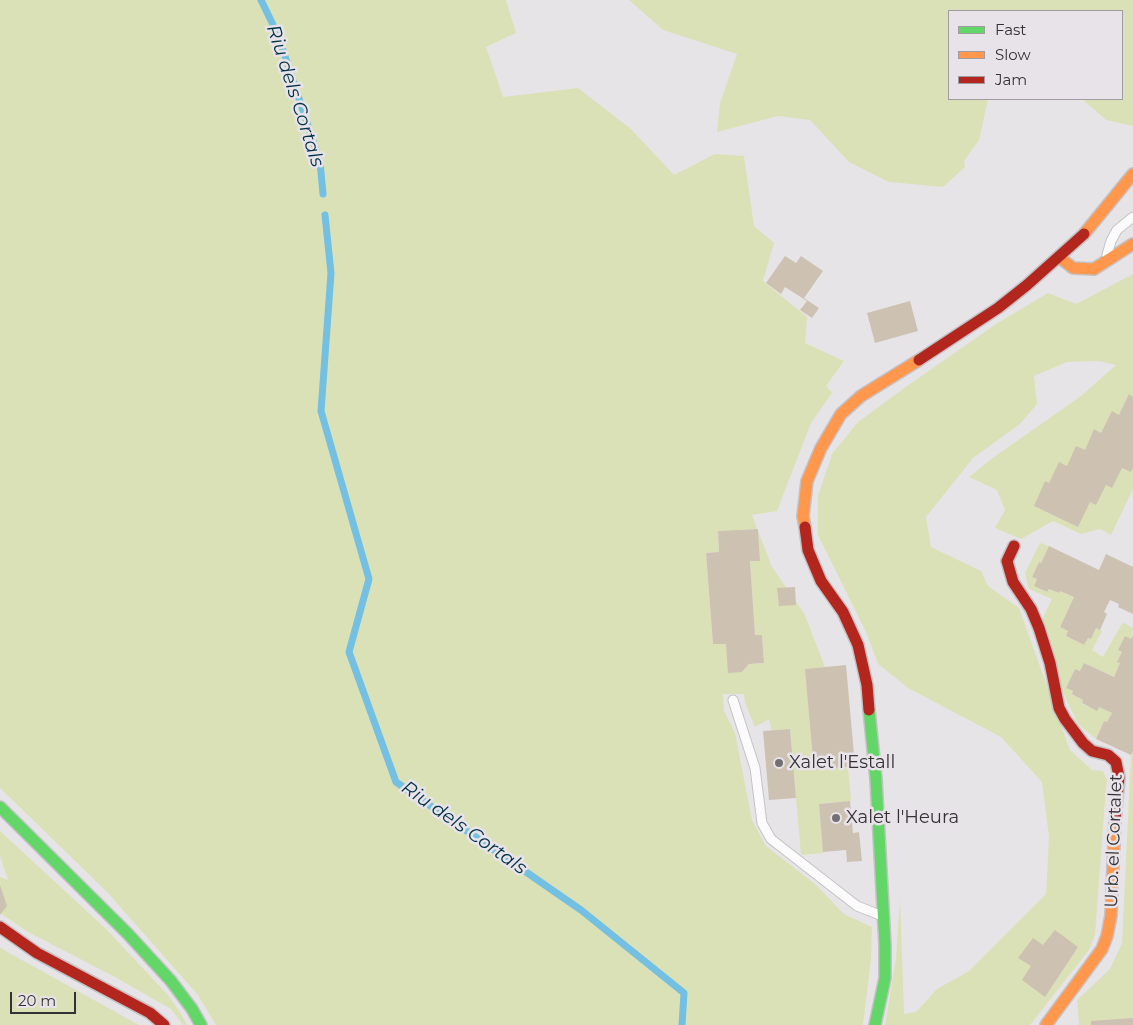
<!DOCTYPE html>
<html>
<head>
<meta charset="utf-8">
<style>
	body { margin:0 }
	#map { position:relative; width:1133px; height:1025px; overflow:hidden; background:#e7e4e8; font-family:Montserrat,sans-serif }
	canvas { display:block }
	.legend { position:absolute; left:948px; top:10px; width:175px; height:90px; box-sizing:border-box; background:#e8e3e9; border:1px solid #a09ca1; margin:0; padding:6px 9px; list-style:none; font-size:15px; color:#343234 }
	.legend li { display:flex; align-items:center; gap:10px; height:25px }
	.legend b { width:25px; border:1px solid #a09ca1 }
	.scale { position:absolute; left:10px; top:992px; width:66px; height:22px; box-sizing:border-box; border:2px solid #343234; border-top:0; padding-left:6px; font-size:15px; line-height:18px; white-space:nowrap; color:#343234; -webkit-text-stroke:4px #e8e3e9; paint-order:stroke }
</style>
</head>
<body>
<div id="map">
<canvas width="1133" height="1025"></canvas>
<ul class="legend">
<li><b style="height:6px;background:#63d668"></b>Fast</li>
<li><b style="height:6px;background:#ff974d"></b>Slow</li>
<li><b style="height:6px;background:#b3261e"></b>Jam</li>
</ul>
<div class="scale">20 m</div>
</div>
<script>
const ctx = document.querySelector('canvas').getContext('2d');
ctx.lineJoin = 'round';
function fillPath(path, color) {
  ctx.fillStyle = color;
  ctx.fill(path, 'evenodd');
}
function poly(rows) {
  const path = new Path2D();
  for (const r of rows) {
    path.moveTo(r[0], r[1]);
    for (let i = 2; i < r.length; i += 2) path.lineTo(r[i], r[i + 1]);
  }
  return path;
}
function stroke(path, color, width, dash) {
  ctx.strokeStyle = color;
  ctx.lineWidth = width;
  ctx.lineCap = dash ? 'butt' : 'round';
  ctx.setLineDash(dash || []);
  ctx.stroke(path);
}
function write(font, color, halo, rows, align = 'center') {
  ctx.font = font + ' Montserrat,sans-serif';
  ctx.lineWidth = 5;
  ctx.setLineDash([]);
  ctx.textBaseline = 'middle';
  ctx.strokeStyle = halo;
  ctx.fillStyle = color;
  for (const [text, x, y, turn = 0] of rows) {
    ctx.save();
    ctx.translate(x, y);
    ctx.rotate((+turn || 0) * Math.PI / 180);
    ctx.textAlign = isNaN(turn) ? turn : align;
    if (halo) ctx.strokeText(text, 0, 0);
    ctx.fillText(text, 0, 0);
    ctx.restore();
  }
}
fillPath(poly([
	[0,0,506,0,516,33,486,47,503,97,578,88,631,129,674,175,715,154,744,156,754,226,774,243,763,281,807,317,805,343,844,361,826,386,832,393,811,423,777,511,752,515,772,567,804,613,825,667,806,669,815,770,848,767,851,801,819,804,824,853,801,855,790,729,772,731,769,719,755,727,745,703,744,694,723,694,724,711,735,733,752,820,766,846,815,884,844,914,872,927,871,959,863,1025,216,1025,198,995,107,892,0,788],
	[758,529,760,561,750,561,755,635,762,635,764,663,749,664,742,672,726,644,713,644,706,553,719,552,718,531],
	[629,0,1133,0,1133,126,1106,120,1082,99,1122,99,1122,11,949,11,949,99,988,99,979,140,964,161,965,167,943,187,889,182,849,162,810,120,778,116,717,132,720,103,737,54,663,30],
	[1133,274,1133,489,1111,535,1100,529,1081,534,1053,521,1021,539,995,528,1005,510,997,490,969,477,994,457,1081,396,1116,365,1099,361,1067,362,1034,376,1037,404,1020,424,973,458,926,517,931,547,981,571,988,586,1019,608,1070,750,1092,770,1103,771,1107,780,1106,788,1095,935,1089,950,1030,1025,885,1025,896,958,900,898,904,1014,916,1012,937,989,969,971,1046,894,1049,837,1042,782,1001,737,908,688,878,664,866,632,818,535,818,496,832,454,858,422,907,386,996,324,1048,293,1076,304],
	[1040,543,1049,546,1041,563,1039,562,1032,577,1037,579,1034,586,1047,592,1049,589,1059,593,1060,591,1074,597,1060,627,1068,631,1066,636,1084,645,1088,638,1091,639,1096,628,1102,631,1092,650,1103,657,1121,625,1124,623,1133,628,1131,639,1125,637,1118,650,1122,652,1118,661,1120,663,1114,677,1084,663,1080,671,1075,669,1066,688,1073,691,1072,694,1083,700,1082,704,1097,710,1099,707,1112,713,1107,722,1104,721,1096,739,1078,724,1058,682,1042,620,1052,599,1029,589,1025,573],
	[1133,751,1133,1025,1079,1025,1077,1000,1110,969,1122,943,1131,755],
	[0,831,106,929,168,995,180,1012,187,1025,183,1025,171,1009,113,976,28,932,0,913,0,877,8,880,0,856],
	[0,947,4,950,139,1025,0,1025]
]), '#dbe1b7');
stroke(poly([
	[261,0,278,35,320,162,323,194],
	[325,215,331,273,321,411,369,579,349,652,396,782,581,910,684,993,682,1025]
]), '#73c0e3', 7);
fillPath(poly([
	[785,256,796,263,801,256,823,271,804,298,819,308,812,318,800,310,807,301,785,287,781,294,766,283],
	[910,301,918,331,875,343,867,313],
	[1129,394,1133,397,1133,468,1131,472,1122,468,1112,488,1106,485,1096,505,1090,502,1078,527,1034,506,1045,481,1049,483,1059,462,1067,466,1076,446,1085,450,1094,429,1101,433,1112,411,1119,415],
	[758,529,760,561,750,561,755,635,762,635,764,663,749,664,742,672,728,673,726,644,713,644,706,553,719,552,718,531],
	[1049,546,1099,570,1106,554,1133,567,1133,614,1118,607,1119,604,1110,600,1104,612,1107,614,1100,630,1096,628,1091,639,1088,638,1084,645,1066,636,1068,631,1060,627,1074,597,1060,591,1059,593,1049,589,1047,592,1034,586,1037,579,1032,577,1039,562,1041,563],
	[795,587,796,605,779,606,777,588],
	[1133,635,1133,751,1131,755,1096,739,1104,721,1107,722,1112,713,1099,707,1097,711,1082,703,1083,700,1072,694,1073,691,1066,688,1075,669,1080,671,1084,663,1114,677,1120,663,1117,662,1122,652,1118,650,1125,636,1131,639],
	[846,665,855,766,814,770,805,669],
	[790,729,796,798,769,800,763,731],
	[850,801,853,833,859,832,862,861,847,862,846,850,823,852,819,804],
	[0,885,7,906,0,915],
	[1055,930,1078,947,1045,997,1022,980,1031,966,1018,958,1033,938,1043,945],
	[1133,1018,1133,1025,1091,1025,1091,1021]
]), '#cdc1b2');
const lane = poly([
	[1107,255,1111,241,1117,230,1133,217],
	[733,700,755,768,762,823,771,839,857,906,880,915]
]);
const fast = poly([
	[869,710,876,779,885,945,885,978,875,1025],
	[0,807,128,934,171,981,192,1009,201,1025]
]);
const slow = poly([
	[1084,234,1133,174],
	[1059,257,1073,268,1094,269,1133,244],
	[805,527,803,516,807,481,821,448,841,414,861,396,919,360],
	[1046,1025,1102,949,1107,936,1111,915,1115,820]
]);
const jam = poly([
	[919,360,998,308,1027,285,1084,234],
	[805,527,808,550,821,581,843,612,858,645,867,685,869,710],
	[1014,546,1007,561,1013,582,1031,609,1039,628,1050,663,1059,708,1065,719,1083,743,1092,751,1108,755,1116,762,1119,777,1115,820],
	[0,927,37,953,150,1013,164,1025]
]);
stroke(lane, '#c4c2c5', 11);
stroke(fast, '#c4c2c5', 14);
stroke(slow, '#c4c2c5', 14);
stroke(jam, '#c4c2c5', 14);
stroke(lane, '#fbfbfc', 9);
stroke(fast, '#63d668', 11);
stroke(slow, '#ff974d', 11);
stroke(jam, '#b3261e', 11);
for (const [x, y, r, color] of [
	[779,763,5,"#737073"],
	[836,818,5,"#737073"]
]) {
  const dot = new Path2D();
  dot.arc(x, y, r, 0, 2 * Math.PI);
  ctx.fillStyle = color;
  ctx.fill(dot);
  stroke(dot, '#e8e3e9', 2);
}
write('18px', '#343234', '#e8e3e9', [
	["Xalet l'Estall",789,763],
	["Xalet l'Heura",846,818]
], 'left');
write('18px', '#343234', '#e8e3e9', [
	["Urb. el Cortalet",1114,841,-88]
]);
write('italic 19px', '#023448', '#e8e3e9', [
	["Riu dels Cortals",295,96,72],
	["Riu dels Cortals",464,828,35]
]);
</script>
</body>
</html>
